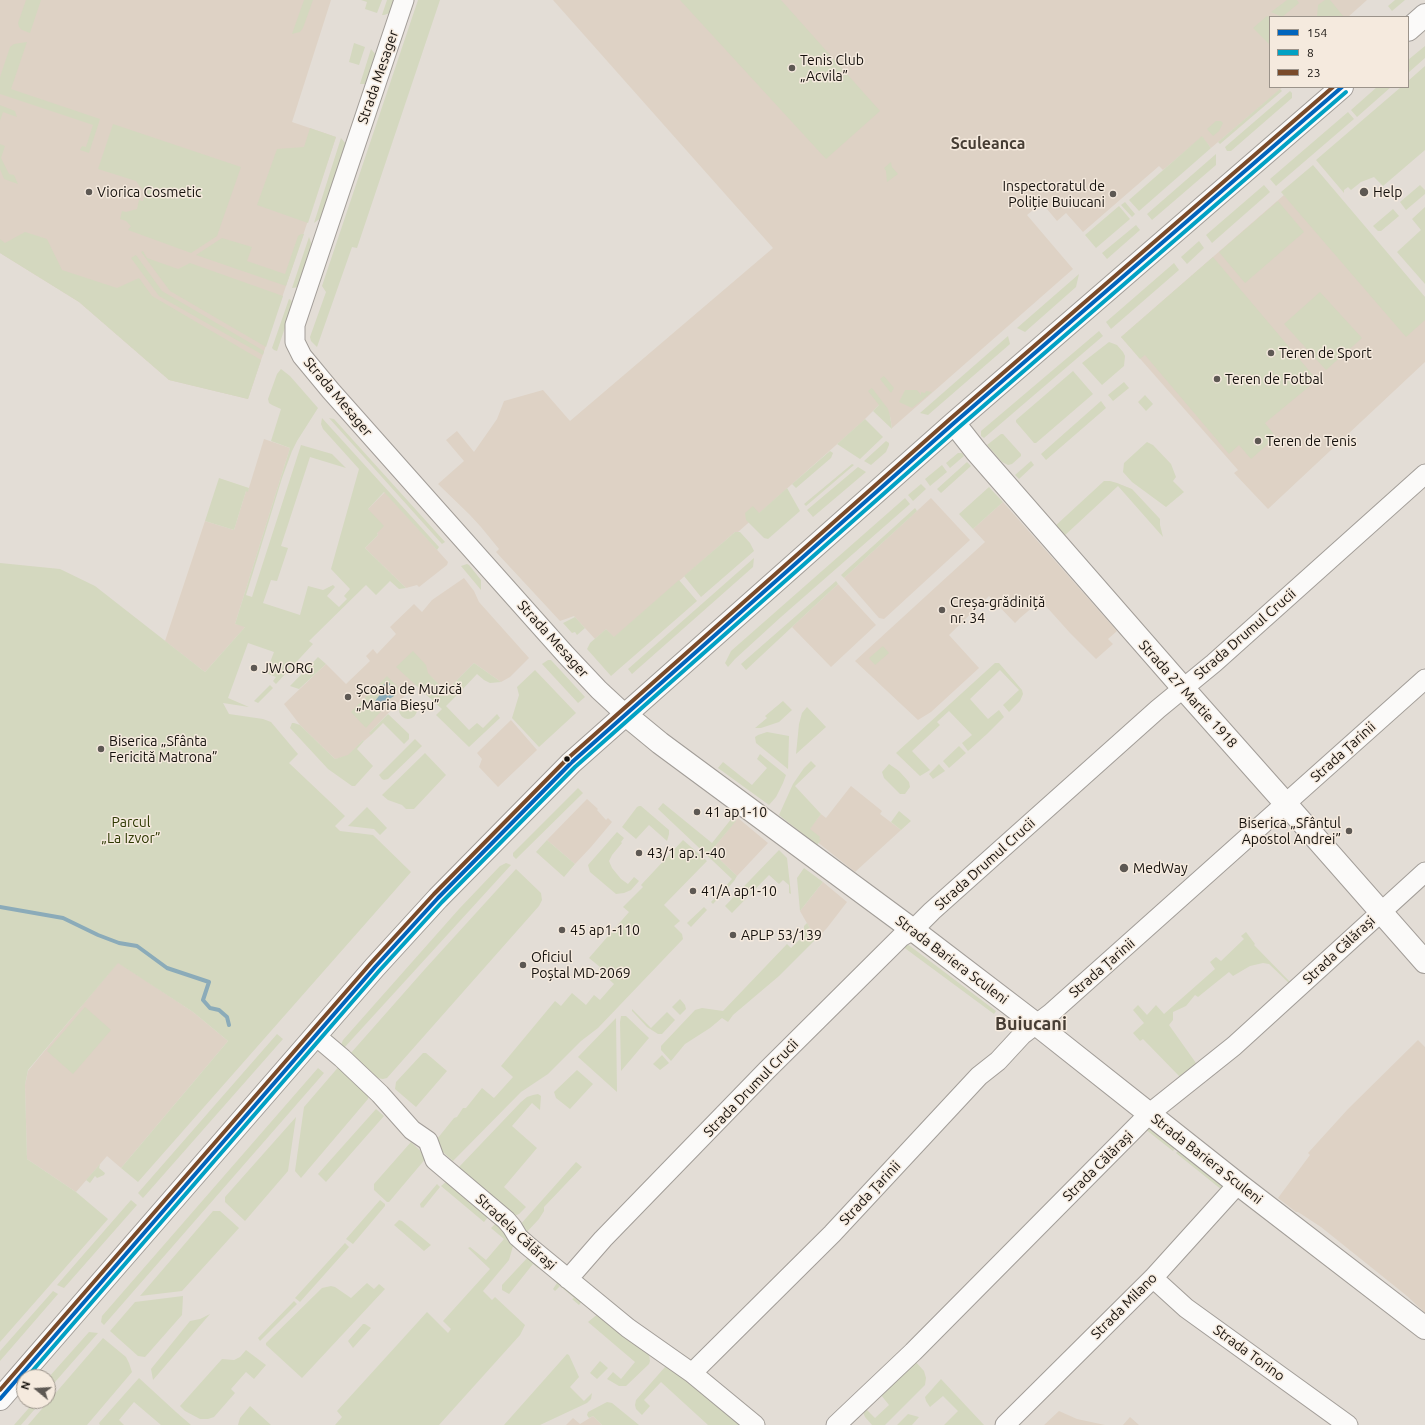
<!DOCTYPE html>
<html>
<head>
<meta charset="utf-8">
<style>
  body { margin:0 }
  #map { position:relative; width:1425px; height:1425px; overflow:hidden; background:#e3ddd6; font-family:Ubuntu,sans-serif }
  canvas { display:block }
  .legend { position:absolute; left:1269px; top:16px; width:140px; height:72px; box-sizing:border-box; background:#f5eade; border:1px solid #9b938a; margin:0; padding:5px 7px; list-style:none; font-size:12px; color:#15110d }
  .legend li { display:flex; align-items:center; gap:8px; height:20px }
  .legend b { width:20px; border:1px solid #9b938a }
  .north { position:absolute; left:16px; top:1369px; width:40px; height:40px; box-sizing:border-box; background:#f5eade; border:1px solid #9b938a; border-radius:50%; rotate:288deg; font-size:11px; font-weight:700; line-height:16px; text-align:center; color:#15110d }
  .north::after { content:''; display:block; margin:auto; width:14px; height:18px; background:#5d5853; clip-path:polygon(50% 0,100% 100%,50% 72%,0 100%) }
</style>
</head>
<body>
<div id="map">
<canvas width="1425" height="1425"></canvas>
<ul class="legend">
<li><b style="height:5px;background:#0065bd"></b>154</li>
<li><b style="height:5px;background:#01a1c4"></b>8</li>
<li><b style="height:5px;background:#7a4b2a"></b>23</li>
</ul>
<div class="north">N</div>
</div>
<script>
const c = document.querySelector('canvas').getContext('2d');
c.lineJoin = 'round';
function fillPath(path, color) {
  c.fillStyle = color;
  c.fill(path, 'evenodd');
}
function toPath(rows) {
  const path = new Path2D();
  for (const r of rows) {
    if (r.length === 3) {
      path.moveTo(r[0] + r[2], r[1]);
      path.arc(r[0], r[1], r[2], 0, 2 * Math.PI);
      continue;
    }
    path.moveTo(r[0], r[1]);
    for (let i = 2; i < r.length; i += 2) path.lineTo(r[i], r[i + 1]);
  }
  return path;
}
function strokePath(path, color, width, dash) {
  c.strokeStyle = color;
  c.lineWidth = width;
  c.lineCap = dash ? 'butt' : 'round';
  c.setLineDash(dash || []);
  c.stroke(path);
}
function drawText(font, color, halo, rows, align = 'center') {
  c.font = font + ' Ubuntu,sans-serif';
  c.lineWidth = 3;
  c.setLineDash([]);
  c.textBaseline = 'middle';
  c.strokeStyle = halo;
  c.fillStyle = color;
  for (const [text, x, y, turn = 0] of rows) {
    c.save();
    c.translate(x, y);
    c.rotate((+turn || 0) * Math.PI / 180);
    c.textAlign = isNaN(turn) ? turn : align;
    if (halo) c.strokeText(text, 0, 0);
    c.fillText(text, 0, 0);
    c.restore();
  }
}
fillPath(toPath([
  [0,0,331,0,292,122,336,137,248,399,169,380,79,302,0,253],
  [553,0,1367,0,1348,17,1270,17,1270,87,1283,87,1211,148,1202,137,1163,170,1159,166,1083,232,1066,213,1057,221,1042,203,1033,210,1027,215,1073,269,892,428,890,416,882,402,862,422,738,532,735,532,614,638,606,629,595,639,574,616,560,621,496,552,499,549,481,527,469,514,438,484,464,461,446,440,457,431,474,452,497,419,504,401,543,390,570,421,773,248],
  [1284,195,1425,297,1425,362,1268,509,1234,473,1238,470,1121,337],
  [264,439,290,448,235,624,246,626,205,672,165,641,205,521,234,530,246,491,248,491],
  [385,492,448,562,447,565,419,587,417,585,406,588,365,548,378,535,368,509],
  [931,498,970,540,884,619,879,618,844,578],
  [1003,502,1117,631,1108,639,1113,644,1096,659,1070,633,1044,604,1034,606,1020,618,1015,623,989,596,949,635,979,668,931,712,918,720,855,661,985,542,973,529],
  [464,578,474,591,479,602,529,658,510,677,501,682,474,663,452,685,459,693,457,695,453,691,450,695,427,673,370,732,371,735,364,741,363,740,348,756,335,759,300,725,284,704,326,664,346,684,370,661,366,656,373,649,377,654,396,634,390,627,414,604,422,612,432,600],
  [838,584,876,625,831,667,792,627],
  [511,720,537,750,498,787,479,767,482,759,477,753],
  [851,786,882,811,880,814,901,830,855,872,806,833,821,814,826,818],
  [587,799,598,809,597,810,606,820,608,818,612,822,591,847,575,864,547,840],
  [738,818,768,843,737,876,711,851],
  [823,882,847,902,827,928,816,939,800,911],
  [118,962,193,1012,228,1041,121,1168,107,1156,76,1192,27,1159,25,1085,28,1071],
  [1418,1040,1425,1047,1425,1313,1407,1296,1321,1227,1298,1212,1296,1212,1278,1198,1310,1155,1308,1153,1348,1109],
  [1059,1411,1077,1419,1105,1425,1044,1425],
  [593,1416,602,1425,566,1425,573,1418,580,1424],
  [1130,1417,1139,1425,1123,1425]
]), '#ded2c5');
fillPath(toPath([
  [26,0,41,0,30,33,22,30,19,27,18,23],
  [304,0,313,0,303,28,300,32,292,34],
  [361,0,382,0,377,13,365,9,367,2],
  [387,0,394,0,390,13,384,15,382,15],
  [418,0,440,0,357,248,352,247,317,347,311,341,310,337,326,292,322,286],
  [680,0,781,0,880,111,826,159],
  [1287,0,1297,0,1299,3,1282,17,1271,12],
  [1325,0,1330,0,1344,17,1317,17,1318,5],
  [1395,0,1405,0,1392,11,1388,6],
  [1267,16,1270,17,1270,45,1253,28],
  [27,42,11,89,100,119,89,153,80,150,82,146,86,147,93,125,0,94,0,77,10,47,14,44],
  [354,43,365,47,359,65,349,62],
  [1425,46,1425,58,1408,73,1408,60],
  [371,49,376,55,365,84,360,84],
  [1425,66,1425,150,1383,186,1374,177,1361,182,1351,190,1348,187,1344,190,1344,193,1316,160,1401,87,1408,87,1408,81],
  [1377,87,1391,87,1357,117,1351,110],
  [1280,89,1282,91,1220,144,1218,142],
  [1290,91,1292,93,1292,98,1231,151,1227,151,1225,147],
  [0,105,15,111,17,117,3,112,0,121],
  [1348,112,1354,119,1276,186,1270,179],
  [1216,121,1221,121,1223,123,1219,131,1213,136,1207,129],
  [113,124,241,167,217,236,191,253,128,230,131,226,126,221,120,219,122,211,126,212,137,209,139,200,143,201,145,193,136,181,98,169],
  [310,128,336,137,308,223,257,205,277,149,304,147],
  [1202,136,1211,148,1139,211,1129,200],
  [341,138,346,144,321,218,314,223],
  [0,144,5,146,1,158,9,174,14,175,18,184,4,179,0,169],
  [1216,154,1216,165,1152,220,1147,214],
  [891,162,892,167,898,174,887,182,886,171,884,168],
  [1313,165,1425,297,1425,320,1406,337,1281,192],
  [1264,185,1270,192,1212,243,1206,235],
  [1420,185,1425,190,1425,194,1406,210,1400,202],
  [1278,201,1304,232,1245,283,1219,252],
  [1125,202,1135,214,1132,217,1121,205],
  [1119,206,1130,219,1096,248,1085,235],
  [1425,207,1425,284,1397,252,1421,230,1412,219],
  [1393,209,1399,216,1381,231,1378,231,1373,226],
  [1136,225,1140,230,1107,259,1102,253],
  [25,232,47,239,62,270,117,288,139,278,152,296,261,360,248,399,169,380,79,302,0,253,0,239,5,243],
  [301,234,304,234,286,286,196,255,222,238,252,247,247,261,285,274,298,236],
  [309,237,312,245,299,287,292,288],
  [1199,241,1204,248,1187,264,1181,257],
  [143,251,147,258,178,269,190,263,283,296,266,347,170,291,141,252],
  [136,255,162,291,264,351,263,355,159,296,131,258],
  [1213,257,1317,380,1265,423,1276,437,1251,459,1239,445,1229,454,1145,355,1140,359,1121,337],
  [1174,263,1179,270,1111,329,1106,322],
  [1079,274,1076,287,1025,332,1017,328],
  [1320,292,1362,338,1326,370,1284,324],
  [289,299,291,300,293,304,277,351,274,350,272,348],
  [1099,331,1103,336,984,438,981,436,981,431],
  [1008,336,1010,344,928,415,920,413],
  [1109,342,1117,345,1123,352,1125,356,1124,366,1102,385,1082,363],
  [281,369,290,376,318,408,297,441,292,451,282,478,246,595,252,597,301,445,332,454,346,468,310,457,281,546,288,548,277,581,271,580,263,603,300,615,308,586,323,590,333,585,335,587,327,596,339,607,347,599,344,596,350,589,331,569,359,469,323,429,321,424,322,418,439,547,437,550,384,492,368,509,384,526,377,533,378,535,365,548,406,588,399,589,390,581,376,595,366,585,309,641,313,644,276,684,273,681,276,677,266,673,274,652,248,643,228,698,249,707,223,703,229,714,263,719,271,722,298,754,289,763,345,816,335,826,340,831,373,835,411,872,138,1182,121,1168,228,1041,193,1012,118,963,28,1070,25,1085,27,1159,76,1192,108,1219,0,1342,0,563,60,569,95,586,205,672,245,627,235,624,290,448,271,441,281,409,272,405,269,403,268,399,277,374],
  [1073,371,1093,394,1036,443,1034,443,1016,422,1016,420],
  [884,376,894,388,891,393,880,379],
  [1124,382,1129,388,1113,401,1108,395],
  [872,388,888,409,890,416,892,429,873,411,879,405,868,391],
  [905,390,917,390,921,395,921,392,925,393,926,391,932,392,912,408,899,402],
  [1145,395,1153,404,1146,411,1138,402],
  [1101,401,1106,408,1046,460,1041,454],
  [329,418,334,419,445,542,442,544],
  [865,419,883,437,860,459,837,444],
  [1001,434,1003,434,1021,454,1021,456,1012,464,1008,465,1002,462,987,445],
  [886,441,889,443,889,445,886,452,871,465,864,461],
  [1147,442,1153,445,1171,464,1176,477,1173,481,1184,492,1166,507,1132,482,1123,472,1124,463],
  [830,451,833,453,831,458,796,488,792,484],
  [958,453,962,453,964,456,950,468,946,463],
  [1031,461,1034,465,1019,479,1015,475],
  [967,462,971,466,941,493,937,489],
  [852,464,854,465,806,506,804,504],
  [942,465,947,472,930,486,925,479],
  [858,467,866,472,813,517,807,510],
  [219,478,249,488,248,492,246,491,234,530,205,521],
  [1104,481,1110,481,1117,483,1132,489,1160,519,1160,525,1163,537,1118,486,1063,537,1054,527],
  [921,484,926,489,913,501,908,495],
  [989,487,1003,502,973,529,959,514],
  [787,488,800,511,768,539,764,538,746,520,745,513,753,506,759,513],
  [905,498,910,504,781,617,735,659,728,667,725,663,731,651],
  [915,508,917,511,844,578,841,575],
  [735,532,740,532,750,543,754,551,701,597,684,576],
  [754,558,753,567,632,674,628,669],
  [467,564,469,565,481,580,481,590,461,566],
  [679,580,697,601,611,676,587,649,590,643,606,629,614,637],
  [836,581,838,584,746,670,741,664],
  [575,617,585,628,577,635,575,632,572,633,563,623],
  [883,646,889,653,875,665,869,658],
  [413,651,426,665,428,673,449,695,453,691,457,695,446,706,469,730,477,723,483,728,497,714,500,718,469,747,436,715,442,709,396,667],
  [318,657,326,664,299,689,290,686],
  [548,660,551,660,585,697,578,703,542,664],
  [474,663,501,682,490,683,484,680,477,674,459,693,452,685],
  [995,663,999,663,1022,690,1023,694,1020,701,1009,712,1003,705,1019,690,1000,670,970,699,988,719,999,710,1004,717,987,734,968,751,962,743,972,735,949,711,937,722,940,725,912,751,930,770,920,776,896,753],
  [535,670,576,713,539,747,512,718,519,695,517,687],
  [387,676,398,687,396,695,384,704,385,705,383,709,366,728,351,712],
  [270,685,273,688,258,703,254,701],
  [783,701,792,710,779,722,761,728,755,728,767,718,765,716],
  [408,710,9],
  [807,707,826,727,796,754,799,724,802,713],
  [388,714,409,734,409,739,404,744,383,723,371,735,369,733],
  [292,723,294,723,300,725,335,759,348,755,363,740,364,741,357,749,373,766,355,786,352,786,328,769,290,728],
  [767,732,789,736,788,769,756,743,755,737,758,735],
  [415,739,422,746,388,779,384,780,382,779,379,775],
  [959,746,966,753,949,768,943,761],
  [425,753,446,775,414,809,406,809,402,805,388,800,382,795],
  [760,754,786,775,783,783,776,797,769,805,718,768,723,762,752,785,767,768,757,759],
  [811,761,816,766,795,786,821,814,810,829,820,837,819,839,821,840,817,845,779,815,793,784,804,768],
  [889,764,899,771,909,782,910,787,905,794,900,794,884,778,882,772],
  [939,764,945,771,933,779,929,774],
  [578,788,583,793,516,859,513,856,513,853],
  [663,803,712,843,732,818,736,821,711,851,737,876,734,881,713,904,711,902,732,879,658,809],
  [639,806,641,806,669,830,669,834,667,841,649,825,636,839,622,827,637,807],
  [367,807,387,828,380,835,374,829,348,826],
  [899,811,911,821,901,830,891,822],
  [617,832,624,838,621,842,622,843,612,855,609,861,612,868,621,879,628,884,634,877,639,881,631,890,624,893,616,894,590,872,588,865],
  [547,840,575,864,564,877,536,852],
  [683,840,707,861,664,905,680,921,674,926,682,934,683,939,598,1028,581,1041,548,1074,521,1092,453,1161,437,1147,437,1139,454,1118,457,1117,463,1108,466,1108,482,1088,494,1098,513,1077,501,1066,555,1001,561,1006,572,993,586,1005,594,995,600,1000,614,984,598,969,600,967,589,958,629,912,623,907,643,887,641,885],
  [779,850,787,858,791,894,789,893,789,885,783,880,779,884,769,875,732,913,725,906],
  [506,863,511,865,344,1048,341,1045,343,1040,459,909,500,866],
  [804,868,823,882,800,911,797,878],
  [516,869,541,893,542,900,539,906,387,1078,383,1079,377,1078,350,1054,425,969],
  [704,907,707,910,691,927,687,923],
  [807,923,816,939,779,976,733,1015,728,1022,722,1018,710,1028,685,1044,671,1061,661,1050,661,1046,695,1010,702,1008,723,1011,787,944,791,948,804,935,804,926],
  [1246,932,1255,944,1254,945,1291,983,1290,984,1269,964,1263,963,1250,966,1233,976,1229,972,1198,997,1195,995,1186,1006,1173,1012,1173,1020,1169,1025,1196,1063,1196,1066,1158,1097,1180,1077,1143,1039,1140,1041,1133,1033,1144,1023,1133,1010,1138,1005,1147,1015,1156,1005,1164,1014,1215,969,1210,962,1216,957,1221,961,1244,939,1241,936],
  [906,943,996,1011,994,1014,902,946],
  [680,999,685,1005,686,1009,680,1015,672,1007],
  [85,1007,111,1030,73,1074,47,1051],
  [632,1009,651,1028,667,1012,675,1020,662,1034,658,1034,647,1027,634,1013,632,1011],
  [621,1016,626,1016,649,1038,621,1071,620,1022],
  [616,1018,617,1092,578,1057],
  [277,1034,283,1039,143,1198,138,1193],
  [423,1053,426,1053,447,1071,416,1107,395,1089,396,1082],
  [662,1055,669,1063,660,1070,653,1064],
  [341,1064,369,1093,368,1099,301,1178,295,1171,304,1107],
  [318,1068,324,1073,104,1325,101,1322,102,1316],
  [577,1070,593,1084,570,1109,556,1098,554,1092],
  [538,1094,541,1096,540,1110,532,1103,512,1126,537,1148,504,1187,526,1207,519,1214,514,1216,459,1167,521,1102,527,1097,533,1095],
  [376,1109,384,1116,326,1182,318,1174],
  [296,1117,288,1171,245,1221,225,1202,225,1197],
  [1148,1128,1175,1148,1173,1151,1145,1129],
  [411,1142,427,1157,389,1202,387,1202,374,1190,374,1184],
  [1178,1151,1223,1186,1222,1190,1176,1153],
  [576,1162,582,1167,544,1207,544,1211,539,1219,525,1234,519,1226],
  [100,1164,99,1168,105,1173,104,1175,97,1178,95,1176,90,1183,86,1180],
  [447,1181,489,1216,484,1222,441,1186],
  [437,1184,440,1187,423,1208,422,1207,421,1208,420,1204],
  [131,1200,137,1205,64,1288,57,1285],
  [380,1200,385,1204,385,1206,353,1244,346,1239],
  [213,1211,220,1211,239,1228,182,1291,140,1296],
  [399,1220,402,1221,431,1245,424,1251,394,1225],
  [498,1221,511,1238,513,1246,509,1260,483,1291,492,1300,495,1297,525,1325,520,1335,439,1425,335,1425,342,1417,337,1411,427,1312,448,1333,451,1329,443,1321,490,1269,468,1248,470,1247,486,1260,504,1239,491,1228],
  [345,1243,349,1247,300,1302,295,1298],
  [529,1256,584,1299,579,1305,572,1299,574,1298,560,1286,555,1291,553,1289,557,1283,539,1267,538,1268,533,1264,509,1294,502,1290,502,1285],
  [367,1283,374,1289,379,1284,385,1289,302,1378,266,1345,266,1343,322,1288,331,1286,335,1287,351,1298],
  [53,1291,58,1294,0,1361,0,1351],
  [183,1296,182,1315,145,1357,138,1356,110,1331,135,1302],
  [294,1301,297,1304,260,1341,258,1338],
  [599,1313,647,1350,649,1355,650,1361,649,1364,626,1386,619,1386,607,1379,613,1372,621,1379,635,1362,588,1322],
  [210,1314,153,1380,151,1369,190,1321,200,1319],
  [363,1324,365,1324,371,1328,353,1348,348,1341],
  [89,1332,98,1333,48,1390,48,1378],
  [103,1338,126,1357,129,1363,132,1372,87,1425,28,1425],
  [246,1350,266,1365,254,1379,246,1372,231,1389,235,1393,214,1417,208,1419,200,1419,185,1411,180,1406,222,1359,234,1360,240,1357],
  [567,1354,569,1355,579,1377,570,1387,584,1401,592,1393,591,1399,587,1403,540,1425,504,1425],
  [914,1360,924,1371,926,1378,925,1385,885,1425,872,1425,865,1417,863,1412,866,1409,875,1418,889,1405,881,1395],
  [600,1361,608,1368,597,1379,590,1373],
  [669,1365,743,1425,708,1425,661,1382,644,1400,650,1406,642,1415,636,1409,635,1405,636,1400,665,1367],
  [139,1378,176,1412,191,1425,161,1425,134,1402,119,1420,124,1425,100,1425,99,1423],
  [941,1379,984,1425,944,1425,958,1411,943,1396,930,1407,926,1401,925,1397],
  [35,1401,41,1402,21,1425,14,1425],
  [607,1402,612,1403,639,1425,602,1425,593,1416,589,1418,587,1415,588,1412],
  [250,1406,271,1425,238,1425,240,1418],
  [908,1414,919,1417,912,1425,897,1425]
]), '#d4d8bf');
fillPath(toPath([
  [389,682,394,696,381,704,375,701,382,692,383,685]
]), '#8babb9');
strokePath(toPath([
  [0,907,63,918,98,935,119,943,137,946,167,968,209,982,203,1000,210,1008,219,1010,227,1017,229,1025]
]), '#8babb9', 4);
const minor = toPath([
  [404,0,295,325,295,342,302,356,331,391,435,508,566,655,599,690,626,715],
  [316,1036,342,1058,380,1094,412,1130,428,1141,435,1160,506,1220,512,1227,518,1237,527,1245,628,1328,692,1373,755,1425],
  [1153,1278,1186,1308,1348,1425],
  [568,1279,603,1239,767,1070,901,937,913,930,932,911,1158,709,1214,663,1425,474],
  [692,1373,832,1234,979,1076,998,1061,1022,1035,1051,1013,1425,679],
  [836,1425,913,1352,1150,1113,1234,1046,1425,872],
  [1005,1425,1153,1278,1238,1184]
]);
const major = toPath([
  [1408,30,1425,15],
  [954,423,976,451,1183,688,1286,804,1425,962],
  [626,715,660,743,913,930,1036,1024,1238,1184,1425,1328],
  [0,1399,375,967,438,898,571,763,954,423,1342,87]
]);
strokePath(minor, '#a29d98', 21);
strokePath(major, '#a29d98', 24);
strokePath(minor, '#fbfaf9', 19);
strokePath(major, '#fbfaf9', 22);
strokePath(toPath([
  [0,1399,375,967,438,898,571,763,954,423,1342,87]
]), '#0065bd', 4);
strokePath(toPath([
  [27,1377,379,971,442,902,575,767,958,428,1346,92]
]), '#01a1c4', 4);
strokePath(toPath([
  [0,1390,371,963,434,894,567,759,950,419,1333,87]
]), '#7a4b2a', 4);
for (const [x, y, r, color] of [
  [792,68,4,"#5d5853"],
  [89,192,4,"#5d5853"],
  [1364,192,5,"#5d5853"],
  [1113,194,4,"#5d5853"],
  [1271,353,4,"#5d5853"],
  [1217,379,4,"#5d5853"],
  [1258,441,4,"#5d5853"],
  [942,610,4,"#5d5853"],
  [254,668,4,"#5d5853"],
  [348,697,4,"#5d5853"],
  [101,749,4,"#5d5853"],
  [567,759,3.5,"#15110d"],
  [697,812,4,"#5d5853"],
  [1349,831,4,"#5d5853"],
  [639,853,4,"#5d5853"],
  [1124,868,5,"#5d5853"],
  [693,891,4,"#5d5853"],
  [562,930,4,"#5d5853"],
  [733,935,4,"#5d5853"],
  [523,965,4,"#5d5853"]
]) {
  const dot = new Path2D();
  dot.arc(x, y, r, 0, 2 * Math.PI);
  c.fillStyle = color;
  c.fill(dot);
  strokePath(dot, '#f5eade', 1.5);
}
drawText('14px', '#15110d', '#f5eade', [
  ["Tenis Club",800,60],
  ["„Acvila”",800,76],
  ["Inspectoratul de",1105,186,"right"],
  ["Poliție Buiucani",1105,202,"right"],
  ["Viorica Cosmetic",97,192],
  ["Help",1373,192],
  ["Teren de Sport",1279,353],
  ["Teren de Fotbal",1225,379],
  ["Teren de Tenis",1266,441],
  ["Creșa-grădiniță",950,602],
  ["nr. 34",950,618],
  ["JW.ORG",262,668],
  ["Școala de Muzică",356,689],
  ["„Maria Bieșu”",356,705],
  ["Biserica „Sfânta",109,741],
  ["Fericită Matrona”",109,757],
  ["41 ap1-10",705,812],
  ["Biserica „Sfântul",1341,823,"right"],
  ["Apostol Andrei”",1341,839,"right"],
  ["43/1 ap.1-40",647,853],
  ["MedWay",1133,868],
  ["41/A ap1-10",701,891],
  ["45 ap1-110",570,930],
  ["APLP 53/139",741,935],
  ["Oficiul",531,957],
  ["Poștal MD-2069",531,973]
], 'left');
drawText('14px', '#15110d', '#f5eade', [
  ["Strada Mesager",378,77,-71],
  ["Strada Mesager",338,397,50],
  ["Strada Drumul Crucii",1245,634,-41],
  ["Strada Mesager",553,639,48],
  ["Strada 27 Martie 1918",1188,694,48],
  ["Strada Țarinii",1343,752,-42],
  ["Strada Drumul Crucii",985,864,-42],
  ["Strada Călărași",1339,950,-43],
  ["Strada Bariera Sculeni",952,960,37],
  ["Strada Țarinii",1102,968,-41],
  ["Strada Drumul Crucii",751,1088,-46],
  ["Strada Bariera Sculeni",1207,1159,38],
  ["Strada Călărași",1098,1166,-45],
  ["Strada Țarinii",870,1193,-47],
  ["Stradela Călărași",516,1232,43],
  ["Strada Milano",1124,1306,-45],
  ["Strada Torino",1249,1353,36]
]);
drawText('14px', '#2c3701', '#f5eade', [
  ["Parcul",131,822],
  ["„La Izvor”",131,838]
]);
drawText('bold 16px', '#473e35', '#f5eade', [
  ["Sculeanca",988,144]
]);
drawText('bold 18px', '#473e35', '#f5eade', [
  ["Buiucani",1031,1024]
]);
</script>
</body>
</html>
